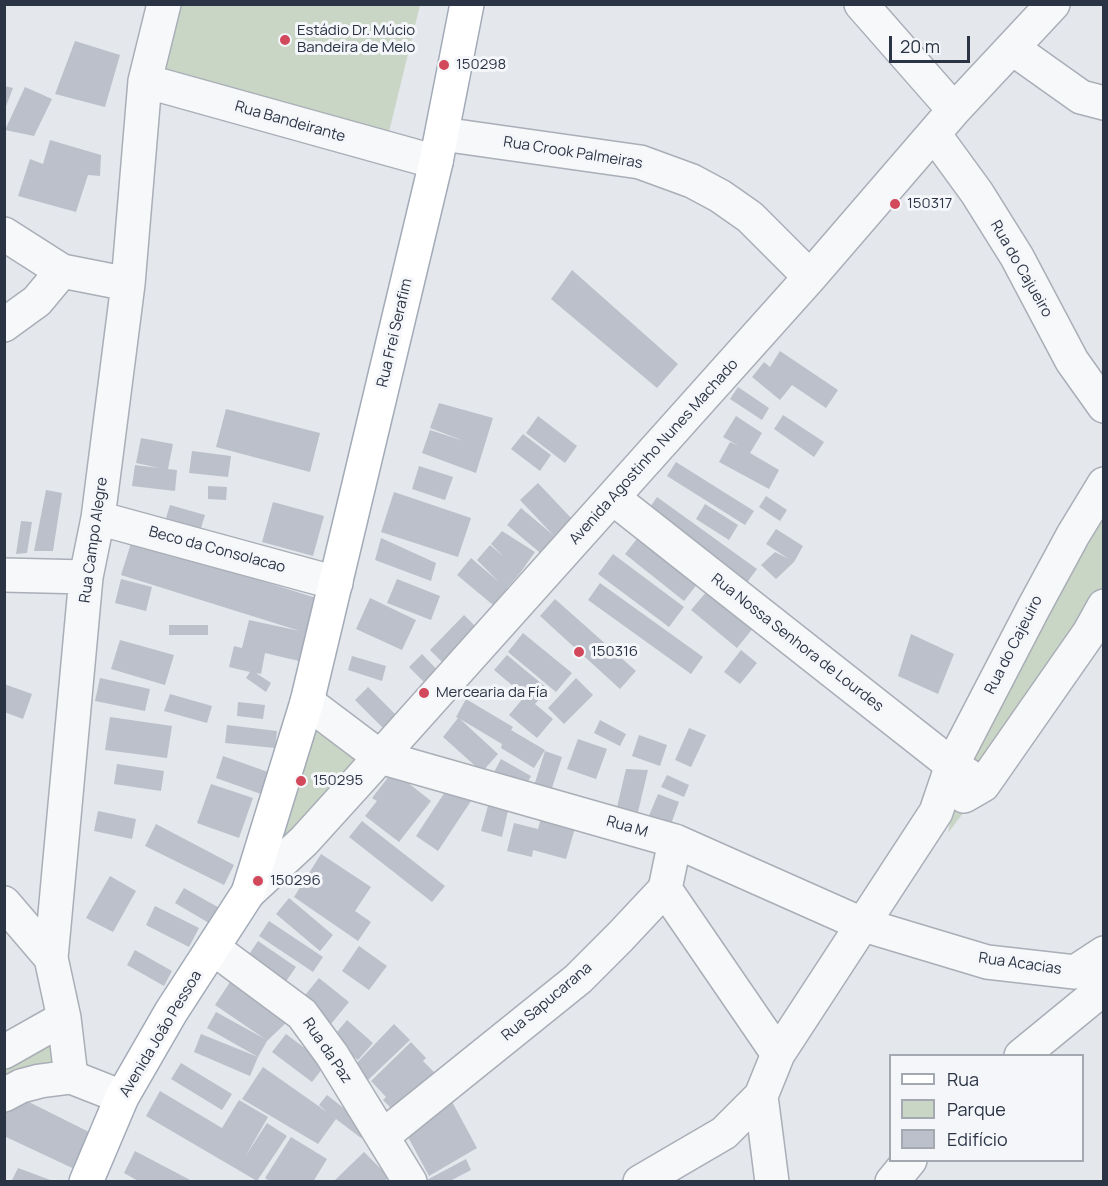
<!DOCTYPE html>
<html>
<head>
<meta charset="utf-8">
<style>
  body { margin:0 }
  #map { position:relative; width:1108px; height:1186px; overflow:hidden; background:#e4e7ec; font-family:Manrope,sans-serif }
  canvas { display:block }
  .frame { position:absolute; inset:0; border:6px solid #2b3445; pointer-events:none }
  .legend { position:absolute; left:889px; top:1054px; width:195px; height:108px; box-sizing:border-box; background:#f4f6f9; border:2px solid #a4a8b1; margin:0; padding:8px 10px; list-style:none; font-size:18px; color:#2b3445 }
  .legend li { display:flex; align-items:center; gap:12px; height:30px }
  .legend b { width:30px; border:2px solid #a4a8b1 }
  .scale { position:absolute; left:889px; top:36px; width:81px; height:27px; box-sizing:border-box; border:3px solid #2b3445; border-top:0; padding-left:8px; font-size:18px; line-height:21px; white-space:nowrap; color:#2b3445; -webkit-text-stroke:4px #f4f6f9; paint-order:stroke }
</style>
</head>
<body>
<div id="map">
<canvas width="1108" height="1186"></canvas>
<div class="frame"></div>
<ul class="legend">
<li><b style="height:8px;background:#fff"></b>Rua</li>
<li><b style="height:16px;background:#c9d6c5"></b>Parque</li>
<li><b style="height:16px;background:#bbc0ca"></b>Edifício</li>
</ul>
<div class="scale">20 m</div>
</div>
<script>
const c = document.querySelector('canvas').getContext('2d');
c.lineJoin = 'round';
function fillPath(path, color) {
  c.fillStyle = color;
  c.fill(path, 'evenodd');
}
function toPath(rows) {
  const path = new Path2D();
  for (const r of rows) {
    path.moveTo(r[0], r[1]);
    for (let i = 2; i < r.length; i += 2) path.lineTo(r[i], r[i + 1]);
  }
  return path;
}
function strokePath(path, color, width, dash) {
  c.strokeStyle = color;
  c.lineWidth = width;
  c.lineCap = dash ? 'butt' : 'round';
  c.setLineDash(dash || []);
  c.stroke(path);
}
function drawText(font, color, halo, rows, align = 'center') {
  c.font = font + ' Manrope,sans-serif';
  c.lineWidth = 6;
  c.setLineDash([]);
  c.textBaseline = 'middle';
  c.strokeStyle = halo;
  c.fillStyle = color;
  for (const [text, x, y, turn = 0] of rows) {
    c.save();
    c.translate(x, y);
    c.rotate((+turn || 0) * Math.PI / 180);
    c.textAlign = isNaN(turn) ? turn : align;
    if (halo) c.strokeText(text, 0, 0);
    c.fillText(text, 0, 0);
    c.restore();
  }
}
fillPath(toPath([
  [168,5,420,5,387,140,150,86],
  [1103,490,1103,630,948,833,961,764],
  [310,709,362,765,264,874],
  [64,1026,65,1078,5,1101,5,1059]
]), '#c9d6c5');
fillPath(toPath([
  [75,41,120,55,105,107,55,94],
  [4,86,13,88,5,109,4,109],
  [25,87,52,99,34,136,5,130],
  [50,140,101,155,100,176,88,175,76,212,18,196,30,159,43,164],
  [572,270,678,364,657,388,551,299],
  [780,351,838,390,826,408,792,385,780,400,752,377,764,362,770,367],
  [738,387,769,408,762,420,730,399],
  [439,403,493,418,476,473,422,453,430,430,464,441,430,428],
  [226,409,320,433,310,472,216,447],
  [783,415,824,442,814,457,774,429],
  [538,416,577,446,565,463,526,433],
  [736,416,762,433,750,453,779,470,769,489,719,462,730,442,739,446,723,437],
  [523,434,551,455,540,471,511,449],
  [141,438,173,444,168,469,177,470,175,491,132,486,135,465,159,468,136,463],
  [192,451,231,456,228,477,189,473],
  [676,462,754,511,745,525,667,476],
  [419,466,453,477,445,500,412,489],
  [538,483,572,519,554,536,520,500],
  [208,486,227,487,226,500,208,499],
  [46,490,62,493,53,551,34,551],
  [394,492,471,518,458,557,381,532],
  [766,496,787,510,780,521,759,507],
  [657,497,757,569,743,588,644,516],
  [273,502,324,516,313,556,262,542],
  [705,504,738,525,729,540,696,519],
  [170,505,205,515,197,541,162,531],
  [521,508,565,545,551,562,507,525],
  [21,521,32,522,27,553,16,554],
  [776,529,803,546,794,562,776,579,761,565,775,552,789,559,766,544],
  [502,531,535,552,520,573,507,588,513,593,499,610,457,575,471,558,499,582,477,560,490,545,504,557,491,544],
  [643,531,702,578,684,601,625,554],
  [381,538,436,563,431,581,375,560],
  [132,540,316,598,299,661,265,653,261,674,256,673,271,683,266,692,246,678,250,672,229,667,234,646,242,648,249,620,300,631,121,575],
  [613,554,684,607,669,627,598,574],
  [121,579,152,587,146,611,115,603],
  [397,579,440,596,431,620,387,603],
  [600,583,703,657,691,674,588,600],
  [713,584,758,622,737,648,691,610],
  [370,598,416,620,402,650,356,629],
  [555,599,636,671,620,689,540,616],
  [464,615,482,633,447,667,430,650],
  [169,625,208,625,208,635,169,635],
  [523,633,572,673,556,692,508,652],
  [911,634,954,654,938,694,898,676],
  [120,640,174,655,165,685,111,669],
  [741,650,757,663,740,684,724,672],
  [422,654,442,675,429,687,409,667],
  [507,655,548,689,535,704,553,719,537,738,509,715,525,696,494,670],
  [352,656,386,666,382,681,348,670],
  [100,678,150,689,145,711,95,701],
  [576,678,593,695,564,724,548,708],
  [4,684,32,694,23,719,4,712],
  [368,687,396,715,383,728,355,700],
  [170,694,212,706,207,723,164,711],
  [466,699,513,727,511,730,545,750,534,768,501,748,502,744,460,719,498,754,482,772,443,737,458,718,456,717],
  [238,702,265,705,263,719,237,716],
  [110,717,172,726,167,758,105,750],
  [600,720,626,734,620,746,594,733],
  [227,725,277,731,275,748,225,743],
  [689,728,706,735,691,767,675,760],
  [639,735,667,745,660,766,632,756],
  [578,739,607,749,596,779,567,769],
  [545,751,562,757,550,794,533,789],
  [223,756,268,772,261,794,216,778],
  [501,759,531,776,524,789,494,772],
  [117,764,164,771,161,791,114,784],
  [626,769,648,770,638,812,617,807],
  [393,771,431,801,399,842,365,816,377,801,372,798],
  [667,775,689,785,684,797,661,787],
  [211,784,253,798,239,838,197,823],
  [449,786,471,801,438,851,416,836],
  [658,794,679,802,670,827,648,818],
  [488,806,508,811,502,837,481,831],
  [98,811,136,819,132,839,94,831],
  [541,818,575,828,566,859,533,850,532,857,507,851,514,823,538,829],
  [362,821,445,886,432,902,349,837],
  [156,824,234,865,224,885,145,846],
  [321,854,371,887,355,911,371,922,358,941,294,897],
  [110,876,136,891,113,932,86,918],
  [184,888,223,910,214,926,175,903],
  [289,898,333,935,320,951,276,914],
  [155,906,199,928,189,947,146,925],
  [269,921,323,957,313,972,259,936],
  [258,941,296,967,282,987,244,962],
  [359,946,387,966,369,990,342,971],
  [135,950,172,971,164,986,127,965],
  [236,973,291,1018,267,1041,258,1057,207,1028,216,1012,265,1039,215,1005],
  [319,978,349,1002,331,1024,301,1000],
  [347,1020,373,1043,358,1060,332,1038],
  [394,1024,410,1040,367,1081,353,1067],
  [201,1034,258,1057,250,1076,194,1052],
  [286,1034,326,1064,312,1082,272,1052],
  [411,1042,426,1058,423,1061,434,1072,394,1111,383,1100,386,1097,371,1081],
  [181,1063,232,1094,222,1110,171,1079],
  [263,1067,327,1112,319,1105,327,1095,369,1128,361,1138,336,1119,318,1144,242,1099],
  [160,1091,222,1128,239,1100,268,1117,245,1157,267,1123,287,1136,257,1181,146,1116],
  [21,1098,103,1139,85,1174,4,1136,4,1108],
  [450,1098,477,1148,429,1176,401,1124],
  [291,1137,327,1159,313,1182,271,1182,265,1178],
  [135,1151,194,1182,140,1182,124,1173],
  [364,1152,389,1177,384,1182,333,1182],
  [466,1159,471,1170,448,1182,423,1182],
  [18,1168,53,1181,53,1182,11,1182]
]), '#bbc0ca');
const minor = toPath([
  [861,4,954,110],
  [1012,48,1081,97,1104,103],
  [145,81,436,162],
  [442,134,640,162,692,181,720,196,750,217,810,277],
  [934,134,977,193,1017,257,1072,361,1104,406],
  [4,234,62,271,128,284],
  [4,325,37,301,62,271],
  [613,498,952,765,983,785],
  [98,518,336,583],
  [4,575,86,577],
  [307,702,380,757,675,841,864,925,987,962,1075,972,1104,953],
  [964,796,983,785,1089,633,1104,606],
  [665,889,778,1054],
  [248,893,304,841,363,776,810,277,954,110,1053,4],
  [4,903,51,958],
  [213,948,302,1014,332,1055,410,1182],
  [4,1052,64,1018],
  [1021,1056,1104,988],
  [71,1077,64,1018,51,958,86,577,98,518,128,284,145,81,164,4],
  [4,1095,21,1086,40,1081,71,1077,122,1097],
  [383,1136,578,979,620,937,665,889,675,841],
  [640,1182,724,1133,761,1096],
  [772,1182,761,1096,778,1054,936,812,952,765,1033,609,1073,535,1104,484],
  [892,1182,910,1160]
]);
const major = toPath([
  [86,1182,122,1097,171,1012,248,893,307,702,436,162,467,4]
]);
strokePath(minor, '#a9aeb7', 36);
strokePath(major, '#a3abb8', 36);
strokePath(minor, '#f7f8fa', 33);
strokePath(major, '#fff', 33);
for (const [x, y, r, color] of [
  [285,40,6,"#d1495b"],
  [444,65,6,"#d1495b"],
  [895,204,6,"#d1495b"],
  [579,652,6,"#d1495b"],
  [424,693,6,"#d1495b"],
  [301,781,6,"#d1495b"],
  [258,881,6,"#d1495b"]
]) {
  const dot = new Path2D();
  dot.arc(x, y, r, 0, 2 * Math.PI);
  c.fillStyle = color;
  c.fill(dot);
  strokePath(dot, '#f4f6f9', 2);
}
drawText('15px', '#2b3445', '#f4f6f9', [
  ["Estádio Dr. Múcio",297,31],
  ["Bandeira de Melo",297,48],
  ["150298",456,65],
  ["150317",907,204],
  ["150316",591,652],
  ["Mercearia da Fía",436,693],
  ["150295",313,781],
  ["150296",270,881]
], 'left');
drawText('15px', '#2b3445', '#f4f6f9', [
  ["Rua Bandeirante",290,122,16],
  ["Rua Crook Palmeiras",573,153,9],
  ["Rua do Cajueiro",1021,269,60],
  ["Rua Frei Serafim",395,333,-77],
  ["Avenida Agostinho Nunes Machado",654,452,-48],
  ["Rua Campo Alegre",94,540,-82],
  ["Beco da Consolacao",217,550,15],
  ["Rua Nossa Senhora de Lourdes",797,643,38],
  ["Rua do Cajeuiro",1014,645,-63],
  ["Rua M",627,827,16],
  ["Rua Acacias",1020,964,8],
  ["Rua Sapucarana",547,1002,-40],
  ["Avenida João Pessoa",161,1034,-59],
  ["Rua da Paz",327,1051,56]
]);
</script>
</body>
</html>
